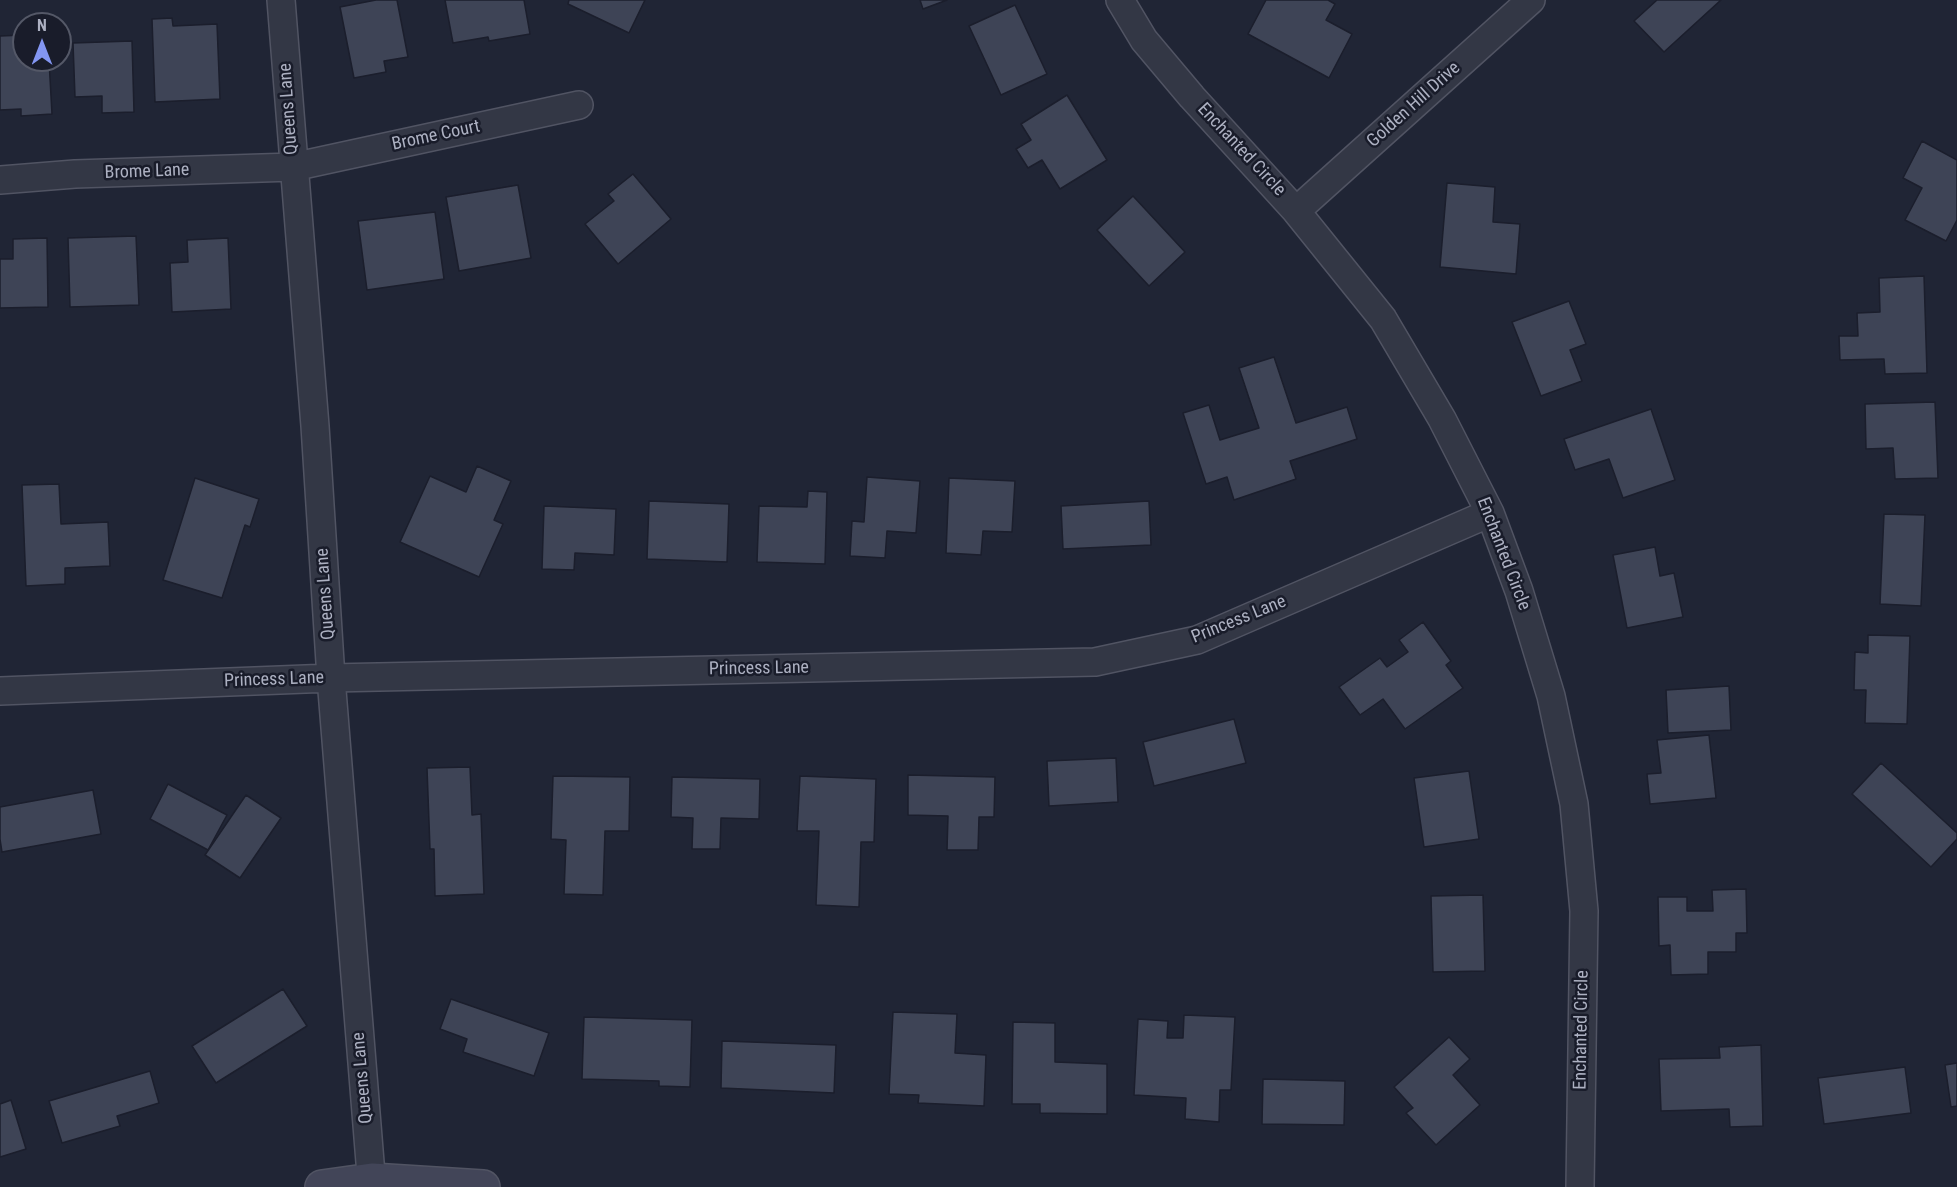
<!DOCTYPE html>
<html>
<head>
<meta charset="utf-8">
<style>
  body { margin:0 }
  #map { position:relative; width:1957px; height:1187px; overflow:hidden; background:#202535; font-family:"Roboto Condensed",sans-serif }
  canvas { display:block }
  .north { position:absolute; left:12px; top:12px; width:60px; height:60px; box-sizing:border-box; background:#191c2a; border:2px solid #545867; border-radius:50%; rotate:0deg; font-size:16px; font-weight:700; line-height:24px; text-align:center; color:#adb1c2 }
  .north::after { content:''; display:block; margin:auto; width:21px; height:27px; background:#8396f2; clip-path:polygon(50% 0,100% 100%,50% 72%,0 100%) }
</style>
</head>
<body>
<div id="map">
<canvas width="1957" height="1187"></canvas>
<div class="north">N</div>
</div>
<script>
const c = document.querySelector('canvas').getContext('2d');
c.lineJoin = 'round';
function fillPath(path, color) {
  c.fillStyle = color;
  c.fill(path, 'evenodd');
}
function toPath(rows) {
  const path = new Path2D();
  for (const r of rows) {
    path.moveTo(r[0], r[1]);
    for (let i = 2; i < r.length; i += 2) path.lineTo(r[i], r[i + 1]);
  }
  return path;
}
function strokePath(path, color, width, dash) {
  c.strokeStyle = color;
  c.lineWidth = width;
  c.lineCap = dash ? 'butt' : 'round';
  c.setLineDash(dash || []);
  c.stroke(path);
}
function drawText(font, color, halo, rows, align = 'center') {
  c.font = font + ' "Roboto Condensed",sans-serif';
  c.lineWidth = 5;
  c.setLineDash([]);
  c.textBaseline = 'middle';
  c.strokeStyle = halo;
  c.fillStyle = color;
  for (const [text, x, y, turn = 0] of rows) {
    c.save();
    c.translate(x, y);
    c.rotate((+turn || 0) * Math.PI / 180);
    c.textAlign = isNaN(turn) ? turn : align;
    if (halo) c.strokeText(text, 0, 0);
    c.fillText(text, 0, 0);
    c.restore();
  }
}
const building = toPath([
  [376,0,397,0,408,57,384,61,386,72,354,78,340,7,376,0],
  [445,0,524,0,530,34,489,41,488,37,453,43,445,0],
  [569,0,645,0,629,33,568,4,569,0],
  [920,0,947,0,923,9,920,0],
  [1266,0,1328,0,1335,4,1326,20,1352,34,1329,78,1248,34,1266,0],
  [1657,0,1721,0,1664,52,1634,21,1657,0],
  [1015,5,1047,74,1001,95,969,26,1015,5],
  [172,18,173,26,217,24,220,99,155,102,152,19,172,18],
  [24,35,24,60,49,60,52,114,21,116,21,109,0,110,0,36,24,35],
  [132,41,134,112,102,113,102,96,75,97,73,43,132,41],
  [1067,95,1107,160,1060,189,1042,160,1028,168,1016,149,1031,140,1021,124,1067,95],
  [1922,141,1957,160,1957,220,1946,241,1905,220,1922,188,1903,178,1922,141],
  [633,174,671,219,618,264,585,224,614,201,608,194,633,174],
  [1447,183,1495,187,1493,222,1520,224,1516,274,1440,267,1447,183],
  [518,185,531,258,459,271,446,197,518,185],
  [1133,196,1185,252,1149,286,1097,230,1133,196],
  [435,212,444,279,367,290,358,221,435,212],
  [136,236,139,305,70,307,68,238,136,236],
  [47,238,48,307,0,308,0,259,13,259,13,239,47,238],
  [228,238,231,309,172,312,170,263,188,262,187,240,228,238],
  [1924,276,1927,373,1885,374,1884,359,1840,360,1839,336,1858,336,1857,313,1880,312,1879,278,1924,276],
  [1569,301,1586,344,1570,350,1582,381,1541,396,1512,322,1569,301],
  [1274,357,1296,423,1347,407,1357,439,1290,461,1296,479,1234,500,1227,477,1206,484,1183,413,1209,405,1220,440,1259,428,1239,368,1274,357],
  [1935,402,1938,478,1895,479,1893,448,1866,449,1865,404,1935,402],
  [1651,409,1675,480,1623,498,1609,459,1575,470,1564,439,1651,409],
  [477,466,511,481,494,520,503,524,479,577,400,542,430,476,466,492,477,466],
  [867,477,920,481,916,533,887,531,885,558,850,556,852,521,864,522,867,477],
  [195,478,259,499,250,527,245,525,222,598,163,580,195,478],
  [949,478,1015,481,1012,532,983,531,981,555,946,553,949,478],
  [59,484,61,524,108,522,110,566,65,568,65,584,26,586,22,485,59,484],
  [808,491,827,492,825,564,757,562,759,506,807,507,808,491],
  [649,501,729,504,727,562,647,559,649,501],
  [1149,501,1151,545,1063,549,1061,506,1149,501],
  [544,506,616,509,614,555,575,553,574,570,542,569,544,506],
  [1884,514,1925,515,1921,606,1880,604,1884,514],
  [1655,547,1660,576,1674,573,1683,617,1627,628,1613,555,1655,547],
  [1423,622,1451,661,1446,665,1463,688,1405,729,1383,699,1360,715,1339,687,1380,658,1387,667,1408,652,1399,640,1423,622],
  [1868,635,1910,636,1907,724,1865,723,1866,690,1854,690,1855,652,1868,653,1868,635],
  [1729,686,1731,730,1668,733,1666,690,1729,686],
  [1234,719,1246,763,1154,786,1143,742,1234,719],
  [1709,735,1716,798,1650,804,1647,774,1661,773,1657,740,1709,735],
  [1116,758,1118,802,1049,806,1047,761,1116,758],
  [1881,763,1957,833,1957,839,1931,867,1852,794,1881,763],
  [470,767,472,815,481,814,484,894,435,896,434,849,430,849,427,768,470,767],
  [1469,771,1479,839,1424,847,1414,778,1469,771],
  [908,775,995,777,994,817,979,817,978,850,947,850,948,816,908,815,908,775],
  [553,776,630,777,629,831,605,831,603,895,564,894,566,840,551,839,553,776],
  [800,776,876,779,874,842,861,842,859,907,816,905,819,831,797,831,800,776],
  [672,777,760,779,759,819,721,818,720,849,692,849,693,818,671,817,672,777],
  [168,784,227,815,208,850,150,819,168,784],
  [93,790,101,834,2,852,0,839,0,807,93,790],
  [246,795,281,818,240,878,205,855,246,795],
  [1746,889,1747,933,1736,933,1736,952,1708,952,1708,974,1671,975,1670,945,1659,946,1658,897,1687,897,1687,911,1713,911,1712,890,1746,889],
  [1483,895,1485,971,1433,972,1431,896,1483,895],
  [283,989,307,1026,216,1083,192,1046,283,989],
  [451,999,549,1033,534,1076,463,1052,467,1039,440,1029,451,999],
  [893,1012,957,1014,955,1053,986,1055,984,1106,918,1103,919,1095,889,1094,893,1012],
  [1184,1015,1235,1017,1231,1090,1220,1090,1219,1122,1185,1119,1186,1098,1134,1095,1138,1019,1168,1021,1167,1038,1183,1038,1184,1015],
  [584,1017,692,1020,690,1087,659,1086,659,1081,582,1079,584,1017],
  [1013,1022,1055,1023,1055,1062,1107,1064,1107,1114,1040,1113,1040,1104,1012,1104,1013,1022],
  [1449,1037,1470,1059,1453,1075,1480,1105,1436,1145,1406,1113,1413,1108,1394,1087,1449,1037],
  [722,1041,836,1045,834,1093,721,1088,722,1041],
  [1761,1045,1763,1126,1730,1127,1729,1109,1661,1111,1659,1059,1720,1058,1719,1047,1761,1045],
  [1957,1063,1957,1106,1951,1107,1945,1065,1957,1063],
  [1905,1067,1911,1113,1824,1124,1818,1078,1905,1067],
  [150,1071,159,1103,117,1116,120,1126,62,1143,49,1101,150,1071],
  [1263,1079,1345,1081,1344,1125,1262,1124,1263,1079],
  [11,1100,26,1149,0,1157,0,1104,11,1100]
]);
fillPath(building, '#3e4456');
strokePath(building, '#1b1e2c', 1.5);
const street = toPath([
  [281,0,315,426,331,678,372,1187],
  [1120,0,1144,40,1192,97,1296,211,1383,319,1442,419,1490,513,1519,591,1551,696,1574,804,1584,911,1580,1187],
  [0,180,75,174,293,167,579,105],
  [1296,211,1531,0],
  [0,691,331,678,1095,662,1197,640,1490,513]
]);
const secondary = toPath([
  [322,1187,372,1180,483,1187]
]);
strokePath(street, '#515463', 30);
strokePath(secondary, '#515463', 36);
strokePath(street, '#333745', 27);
strokePath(secondary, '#424558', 33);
drawText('18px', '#adb1c2', '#191c2a', [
  ["Golden Hill Drive",1414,105,-42],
  ["Queens Lane",289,109,-94],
  ["Brome Court",436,136,-12],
  ["Enchanted Circle",1241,150,47],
  ["Brome Lane",147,172,-2],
  ["Enchanted Circle",1503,554,69],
  ["Queens Lane",326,594,-94],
  ["Princess Lane",1239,620,-22],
  ["Princess Lane",759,669,-1],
  ["Princess Lane",274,680,-2],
  ["Enchanted Circle",1582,1030,-89],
  ["Queens Lane",363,1078,-95]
]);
</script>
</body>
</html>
